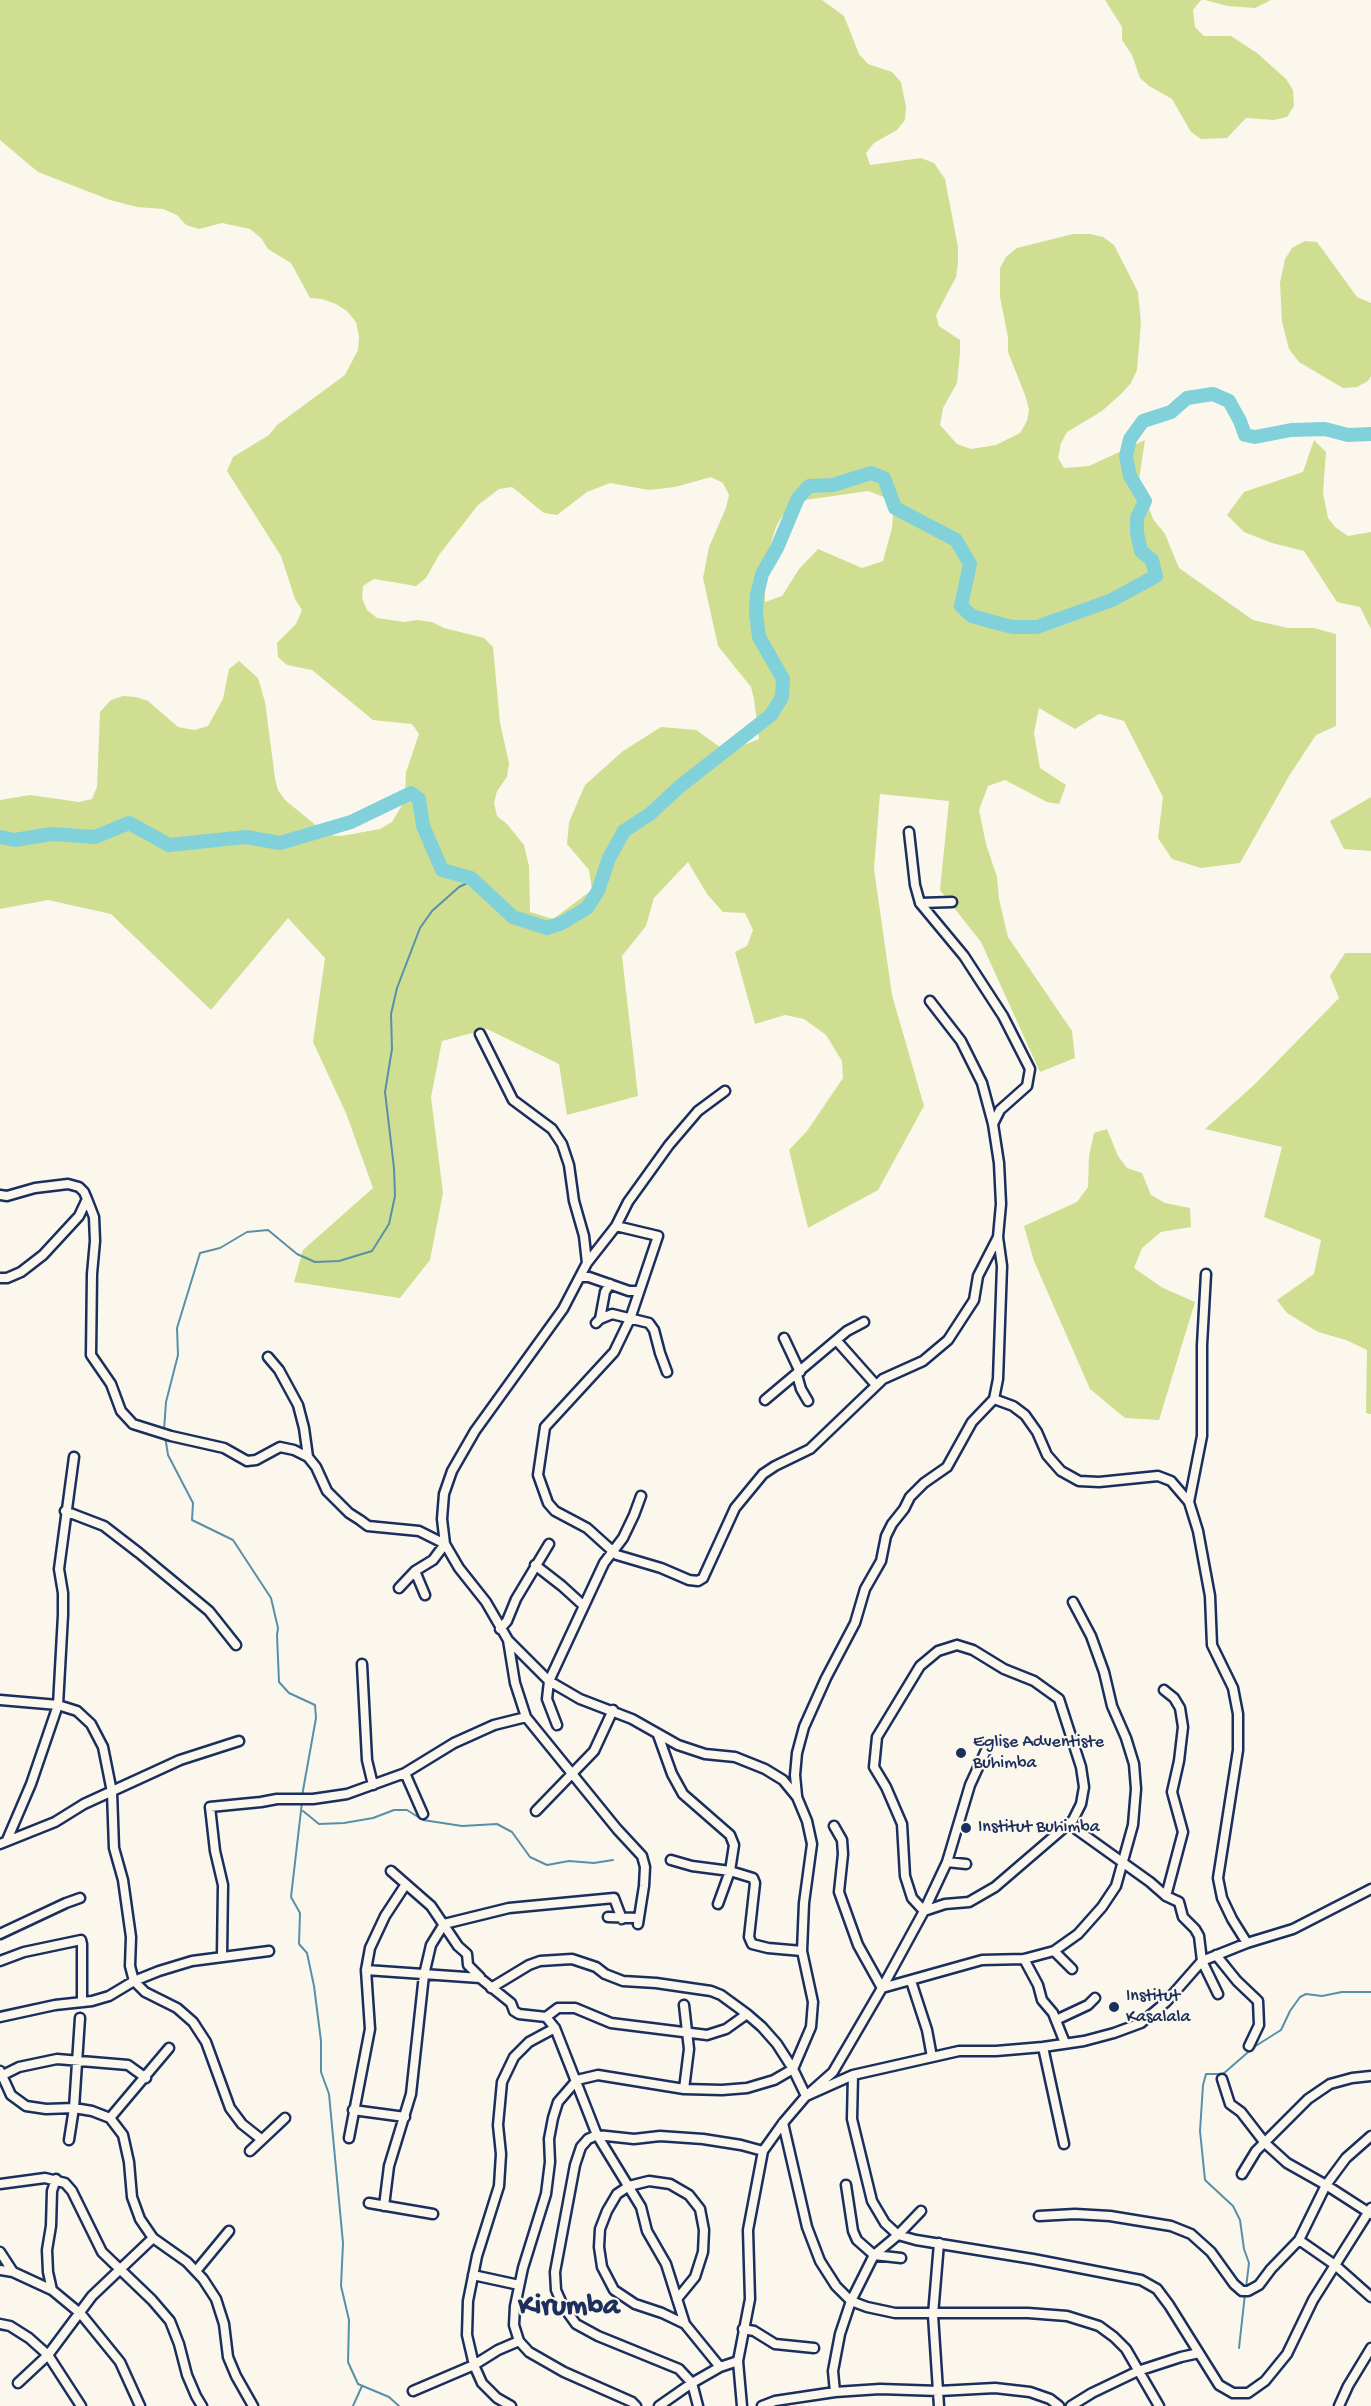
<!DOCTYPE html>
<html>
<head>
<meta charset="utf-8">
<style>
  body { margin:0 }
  canvas { display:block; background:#fbf7ec }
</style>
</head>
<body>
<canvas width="1371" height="2406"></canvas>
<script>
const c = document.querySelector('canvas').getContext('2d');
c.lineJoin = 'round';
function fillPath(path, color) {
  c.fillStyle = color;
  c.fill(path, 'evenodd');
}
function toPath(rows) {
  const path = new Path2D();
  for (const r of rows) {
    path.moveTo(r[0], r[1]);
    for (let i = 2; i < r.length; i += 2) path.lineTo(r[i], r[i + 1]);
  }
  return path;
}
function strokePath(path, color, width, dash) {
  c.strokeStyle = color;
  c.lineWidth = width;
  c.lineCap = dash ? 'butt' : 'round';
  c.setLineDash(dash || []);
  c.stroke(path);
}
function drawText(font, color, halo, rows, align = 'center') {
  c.font = font + ' "Gochi Hand",sans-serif';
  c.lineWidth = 4.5;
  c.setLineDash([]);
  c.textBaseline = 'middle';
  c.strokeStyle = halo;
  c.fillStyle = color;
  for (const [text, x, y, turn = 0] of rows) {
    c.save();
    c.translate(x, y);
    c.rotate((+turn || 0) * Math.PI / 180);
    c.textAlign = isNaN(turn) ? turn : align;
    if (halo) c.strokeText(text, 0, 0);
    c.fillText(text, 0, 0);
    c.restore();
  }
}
fillPath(toPath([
  [0,0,822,0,844,16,859,54,868,64,892,72,901,82,906,107,905,120,897,130,874,143,866,153,870,165,921,158,934,163,945,179,958,247,958,262,956,277,936,315,939,326,960,340,960,353,957,383,943,408,940,425,957,444,971,449,996,445,1020,433,1027,421,1029,409,1025,395,1008,352,1008,337,1000,297,1000,268,1006,257,1017,248,1073,234,1090,234,1103,237,1114,245,1138,292,1141,323,1137,370,1131,383,1122,393,1102,411,1067,432,1061,443,1058,458,1064,468,1089,466,1145,440,1139,480,1153,519,1165,534,1179,568,1253,620,1288,628,1314,628,1336,634,1336,726,1316,735,1289,776,1240,863,1201,868,1172,859,1158,838,1163,797,1124,721,1099,714,1075,729,1039,708,1034,733,1040,768,1066,785,1059,804,1047,802,1005,780,988,786,979,810,986,844,997,877,999,899,1008,937,1072,1031,1075,1058,1040,1072,981,942,940,890,949,801,880,794,874,869,892,995,924,1106,878,1190,808,1228,789,1150,807,1131,843,1078,842,1061,826,1035,804,1019,785,1015,755,1024,735,952,747,946,753,930,745,913,723,912,707,894,688,862,654,898,646,926,622,956,638,1096,567,1115,559,1064,487,1029,442,1041,431,1097,443,1193,430,1260,400,1298,294,1282,303,1250,373,1188,346,1113,313,1042,325,958,288,918,211,1010,111,914,48,900,0,909,0,800,30,795,79,802,92,799,97,787,100,712,111,700,123,696,136,697,148,701,178,727,194,730,208,726,223,699,229,669,239,661,258,678,265,702,275,778,278,790,285,800,328,835,341,836,380,829,392,822,405,800,406,772,419,734,412,724,373,720,312,670,287,665,278,657,277,643,296,624,302,610,295,599,281,556,227,471,233,457,269,435,277,425,345,375,358,350,359,337,356,322,347,311,336,304,322,299,310,298,291,263,268,249,261,238,250,229,222,223,199,229,186,225,177,215,163,209,137,207,110,200,38,172,0,140],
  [711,477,723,483,729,495,726,508,709,547,703,578,718,646,751,687,754,699,759,739,727,752,696,730,661,727,623,751,585,785,569,822,567,844,589,870,592,890,553,919,530,912,529,866,524,845,507,824,497,816,494,803,497,791,507,777,509,763,500,723,493,647,484,638,444,628,432,622,417,620,404,622,377,618,367,610,362,598,363,586,374,579,416,586,426,578,439,555,478,505,499,489,512,487,544,513,557,515,587,492,610,483,649,490,675,487],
  [868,491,894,501,892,528,883,561,862,568,818,549,799,569,782,596,765,602,765,562,776,527,782,516,805,500],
  [1105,0,1201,0,1193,10,1195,27,1204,36,1231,36,1257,53,1286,79,1293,90,1294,106,1287,117,1274,120,1246,118,1227,138,1201,139,1191,132,1172,99,1149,86,1140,78,1132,55,1122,40,1122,27],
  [1205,0,1271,0,1255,8,1228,6],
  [1305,241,1317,242,1357,297,1371,303,1371,376,1368,381,1357,387,1343,388,1299,362,1289,349,1282,322,1280,283,1285,259,1292,248],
  [1314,440,1326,452,1323,493,1328,518,1335,527,1348,536,1371,532,1371,629,1360,607,1337,602,1304,551,1272,543,1244,532,1227,515,1244,492,1303,472],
  [1371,797,1371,851,1344,849,1330,821],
  [1345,953,1371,953,1371,1414,1366,1413,1367,1350,1346,1340,1318,1332,1287,1313,1277,1300,1314,1274,1321,1240,1264,1217,1282,1147,1205,1129,1255,1084,1339,998,1330,976],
  [1107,1129,1118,1156,1127,1168,1142,1173,1151,1195,1165,1203,1190,1208,1191,1227,1161,1232,1142,1248,1134,1268,1163,1288,1195,1302,1159,1420,1125,1418,1090,1389,1034,1261,1024,1226,1077,1202,1088,1187,1089,1156,1094,1133]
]), '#d0de92');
strokePath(toPath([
  [164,1430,166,1402,178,1355,177,1328,200,1253,220,1248,247,1232,268,1230,297,1254,315,1262,339,1261,372,1251,389,1224,395,1196,394,1168,385,1092,392,1049,391,1014,397,988,420,928,432,911,459,887,467,883,477,882],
  [165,1436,168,1455,193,1503,192,1520,233,1540,271,1598,278,1628,277,1635,279,1682,289,1693,315,1705,316,1718,302,1796],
  [302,1802,291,1897,300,1913,299,1944,307,1953,314,1986,321,2041,321,2072,329,2094,343,2243,341,2286,349,2320,348,2362,358,2384,389,2397,399,2406],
  [303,1811,319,1824,344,1823,373,1818,394,1810,407,1810,423,1820,462,1826,497,1824,512,1832,530,1857,547,1865,569,1861,594,1863,613,1860],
  [1246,2288,1249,2263,1244,2249,1240,2220,1233,2206,1205,2180,1200,2131,1203,2085,1206,2074,1223,2074,1254,2047,1281,2030,1290,2011,1300,1997,1306,1994,1322,1996,1342,1992,1371,1992],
  [1239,2348,1245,2294],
  [353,2406,362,2386]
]), '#5890a9', 2);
strokePath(toPath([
  [0,837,15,840,51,834,95,837,129,823,169,845,246,837,280,843,351,822,411,793,419,799,423,826,442,870,471,878,513,917,547,928,562,923,587,908,598,891,609,858,624,831,650,814,679,787,771,715,782,697,783,679,759,637,756,614,757,595,762,574,777,548,798,498,809,486,833,485,871,473,884,478,895,508,956,540,970,564,961,606,972,616,993,622,1012,627,1037,627,1112,600,1156,576,1152,560,1141,551,1137,533,1137,518,1145,501,1130,476,1126,456,1130,439,1143,421,1171,412,1187,398,1213,394,1229,401,1240,421,1245,435,1255,437,1291,430,1325,429,1348,435,1371,434]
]), '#81d1db', 14);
const minor = toPath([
  [909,832,915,885,920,903,964,956,1003,1016,1030,1069,1027,1086,1000,1110,993,1124],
  [920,903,952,902],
  [480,1034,513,1100,552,1129,562,1144,569,1165,574,1201,584,1236,587,1263],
  [0,1195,7,1196,35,1188,68,1184,79,1187,84,1192,87,1199,79,1216,43,1255,21,1272,7,1278,0,1278],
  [87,1199,94,1217,95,1241,92,1274,91,1355,111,1384,121,1411,133,1424,171,1436,224,1448,247,1461,256,1460,280,1447,294,1450,308,1457,316,1467,327,1491,349,1513,360,1520,368,1526,419,1531,445,1544,433,1560,415,1571,425,1595],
  [616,1226,658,1236,630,1319,614,1352,545,1427,538,1475,548,1503,555,1511,587,1528,617,1555,661,1568,689,1580,698,1581,703,1578,735,1508,763,1474,775,1466,810,1449,883,1379,923,1361,948,1340,974,1300,978,1276,998,1237],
  [580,1277,589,1277,629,1291,639,1291],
  [600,1319,605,1292,610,1284],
  [596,1323,600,1319,612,1314,649,1323,654,1330,660,1353,667,1372],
  [784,1338,800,1372],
  [837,1341,876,1385],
  [268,1357,279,1370,298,1405,304,1428,308,1457],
  [797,1375,801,1389,808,1401],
  [994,1399,1013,1406,1025,1415,1037,1432,1047,1455,1061,1471,1079,1481,1099,1482,1158,1476,1171,1481,1189,1502,1198,1531,1210,1596,1212,1645,1233,1688,1238,1714,1238,1750,1218,1878,1222,1898,1232,1919,1247,1943],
  [765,1400,847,1331,864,1322],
  [1189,1502,1202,1436,1202,1345,1206,1274],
  [65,1511,104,1526,139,1553,209,1611,236,1645],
  [535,1565,562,1586,584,1606],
  [399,1588,415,1571],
  [500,1629,507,1621,516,1599,549,1544],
  [508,1640,515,1683,526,1717,617,1829,642,1856,645,1867,644,1886,638,1924],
  [957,1645,973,1650,1004,1669,1034,1681,1059,1699,1081,1767,1084,1787,1081,1804,1073,1820,995,1887,969,1902,945,1904,924,1911,912,1898,905,1876,902,1824,886,1787,874,1767,877,1737,920,1666,938,1651,957,1645],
  [362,1664,367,1760,373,1785],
  [1164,1690,1174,1698,1180,1708,1183,1727,1179,1761,1172,1792,1183,1832,1166,1896],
  [0,1700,58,1705,77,1711,91,1724,103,1747,112,1792,114,1848,123,1880,131,1937,130,1966,134,1981,145,1992,177,2008,193,2022,206,2042,230,2108,242,2124,261,2139],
  [557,1725,547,1699,549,1681,604,1563,623,1538,634,1515,641,1496],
  [658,1735,672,1774,683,1794,730,1835,734,1845,730,1871,718,1904],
  [405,1773,423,1814],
  [797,1796,795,1775,797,1753,804,1727,826,1678,855,1623,865,1589,881,1561,886,1536,892,1524,904,1509,910,1497,924,1483,947,1467,972,1422,994,1399,998,1379,1002,1266,998,1237,1001,1204,999,1163,993,1124,982,1083,961,1041,930,1001],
  [536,1811,594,1751,613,1710],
  [1069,1824,1150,1882,1166,1896,1179,1902,1183,1917,1195,1929,1199,1936,1202,1961,1218,1994],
  [834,1826,842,1840,843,1854,839,1892,858,1945,882,1988,982,1960,1024,1959,1054,1951,1078,1934,1102,1907,1116,1886,1133,1825,1136,1789,1134,1764,1126,1738,1112,1706,1104,1672,1091,1636,1073,1602],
  [7,1840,31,1784,58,1705,63,1615,63,1593,59,1569,74,1457],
  [0,1844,55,1822,84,1804,180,1760,239,1741],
  [671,1860,692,1866,730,1871,753,1878,755,1883,749,1937,752,1944,768,1948,802,1951],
  [947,1862,966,1864],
  [391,1871,431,1906,458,1946,467,1954,468,1965,480,1977],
  [608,1917,639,1918],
  [0,1934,66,1903,80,1898],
  [1054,1951,1072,1969],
  [1216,1955,1237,1981,1258,2001,1259,2025,1249,2046],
  [222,1956,223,1885,215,1851,210,1807,261,1802,277,1799,313,1799,347,1794,405,1773,454,1743,494,1725,526,1717],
  [1024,1959,1038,1985,1042,2000,1053,2013,1065,2043],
  [0,1961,24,1952,81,1940,82,1944,82,2002],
  [366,1970,480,1978,511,2003,514,2011,519,2014,546,2017,555,2028,597,2135,641,2207,647,2231,666,2264,685,2324,720,2367],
  [911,1981,927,2030,932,2057],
  [491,1988,529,1965,540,1961,572,1959,596,1967,605,1974,623,1981,656,1983,711,1991,721,1995,747,2014,762,2027,777,2044,793,2069,806,2096,833,2072,882,1988,924,1911,947,1862,970,1785,988,1746],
  [0,2017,55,2005,92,2001,109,1996,134,1981,159,1971,192,1961,269,1951],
  [546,2017,558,2008,575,2008,611,2023,707,2035,726,2029,747,2014],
  [1056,2020,1088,2005,1095,1998],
  [1043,2047,1064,2144],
  [0,2071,11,2095,26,2106,46,2109,74,2108,92,2111,110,2118,123,2135,129,2162,132,2197,140,2219,153,2238,187,2262,203,2279,216,2299,224,2324,228,2357,236,2376,253,2406],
  [853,2075,852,2119,872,2201,885,2223,898,2235,916,2240,1033,2259,1141,2280,1157,2289,1169,2305,1219,2385,1233,2393,1248,2393,1265,2381,1287,2354,1313,2300,1371,2208],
  [1,2076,19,2067,57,2059,128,2065,146,2078],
  [1222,2079,1230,2104,1241,2112,1265,2143,1287,2163,1326,2185,1371,2214],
  [684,2089,689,2049,684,2005],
  [353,2110,405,2117],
  [110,2118,169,2048],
  [783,2123,807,2227,820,2261,836,2286,851,2301,867,2307,895,2313,1028,2313,1067,2316,1099,2326,1114,2337,1126,2349,1159,2406],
  [349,2138,370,2029,366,1970,370,1948,385,1916,406,1884],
  [69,2140,74,2108,80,2018],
  [250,2151,285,2118],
  [1242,2174,1256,2151,1308,2099,1330,2084,1352,2078,1371,2076],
  [0,2184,45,2178,65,2183,72,2191,102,2252,152,2300,170,2321,179,2344,187,2375,196,2396,202,2406],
  [846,2185,853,2231,857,2240,874,2255,901,2258],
  [369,2203,433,2214],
  [384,2206,389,2166,411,2094,424,1975,431,1945,444,1924,509,1908,614,1898,622,1919],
  [1039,2216,1075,2214,1110,2216,1171,2226,1191,2234,1211,2252,1234,2284,1242,2291,1248,2291,1259,2285,1271,2269,1299,2240,1326,2185,1346,2158,1371,2136],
  [1299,2240,1335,2265,1371,2297],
  [939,2243,933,2315,939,2406],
  [0,2252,13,2272,52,2290,81,2314,120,2362,140,2406],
  [0,2270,13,2272],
  [196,2271,229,2231],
  [473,2275,519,2285],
  [52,2290,48,2272,47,2250,51,2226,52,2191,56,2179],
  [677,2299,695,2277,703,2252,704,2230,700,2209,689,2195,670,2184,649,2181,629,2186,617,2194,607,2211,600,2229,599,2247,602,2267,614,2290,635,2304,662,2313,685,2324],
  [0,2324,10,2326,29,2338,48,2355,81,2406],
  [743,2329,754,2331,775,2344,814,2348],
  [18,2383,48,2355,92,2296,153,2238],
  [413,2391,474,2365,498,2350,519,2341],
  [835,2392,833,2371,840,2334,851,2301,874,2255,898,2235,921,2211],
  [511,2406,497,2398,482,2383,474,2365,467,2335,468,2301,477,2256,499,2186,501,2154,498,2125,502,2082,514,2057,529,2042,555,2028],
  [636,2406,632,2402,564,2372,529,2352,519,2341,514,2325,515,2306,523,2268,546,2194,550,2162,549,2139,553,2118,558,2102,577,2080,598,2075,684,2089,722,2090,747,2088,774,2080,793,2069,811,2027,813,2002,802,1951,804,1903,812,1844,807,1821,797,1797,783,1780,765,1769,735,1757,705,1754,678,1745,632,1719,580,1699,549,1681,508,1640,486,1602,459,1568,445,1544,442,1519,444,1494,452,1471,475,1431,563,1309,587,1263,616,1226,628,1202,669,1145,698,1111,725,1091],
  [659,2406,692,2383,720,2367,738,2361],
  [698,2406,692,2383,679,2369,598,2336,576,2324,563,2306,556,2290,555,2272,575,2165,581,2147,588,2139,597,2135,634,2139,660,2136,703,2139,741,2145,763,2151],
  [742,2406,738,2361,750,2299,748,2230,763,2151,783,2123,806,2096,853,2075,959,2051,996,2051,1043,2047,1084,2041,1114,2033,1141,2023,1166,2002,1202,1961,1247,1943,1293,1929,1371,1889],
  [762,2406,775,2401,835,2392,880,2389,939,2391,995,2388,1030,2392,1050,2399,1059,2406],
  [1071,2406,1092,2393,1138,2371,1181,2357,1199,2353],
  [1339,2406,1348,2386,1371,2348]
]);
strokePath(minor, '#1b2f5e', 13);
strokePath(minor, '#fbf7ec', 8);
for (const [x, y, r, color] of [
  [961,1753,6,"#1b2f5e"],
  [966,1828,6,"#1b2f5e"],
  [1114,2007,6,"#1b2f5e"]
]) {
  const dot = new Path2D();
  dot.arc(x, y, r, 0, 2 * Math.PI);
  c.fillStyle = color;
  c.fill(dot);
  strokePath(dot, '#fbf7ec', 2);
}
drawText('18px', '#1b2f5e', '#fbf7ec', [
  ["Eglise Adventiste",973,1743],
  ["Buhimba",973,1764],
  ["Institut Buhimba",978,1828],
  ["Institut",1126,1997],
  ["Kasalala",1126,2018]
], 'left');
drawText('bold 30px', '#1b2f5e', '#fbf7ec', [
  ["Kirumba",569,2308]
]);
</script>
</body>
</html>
